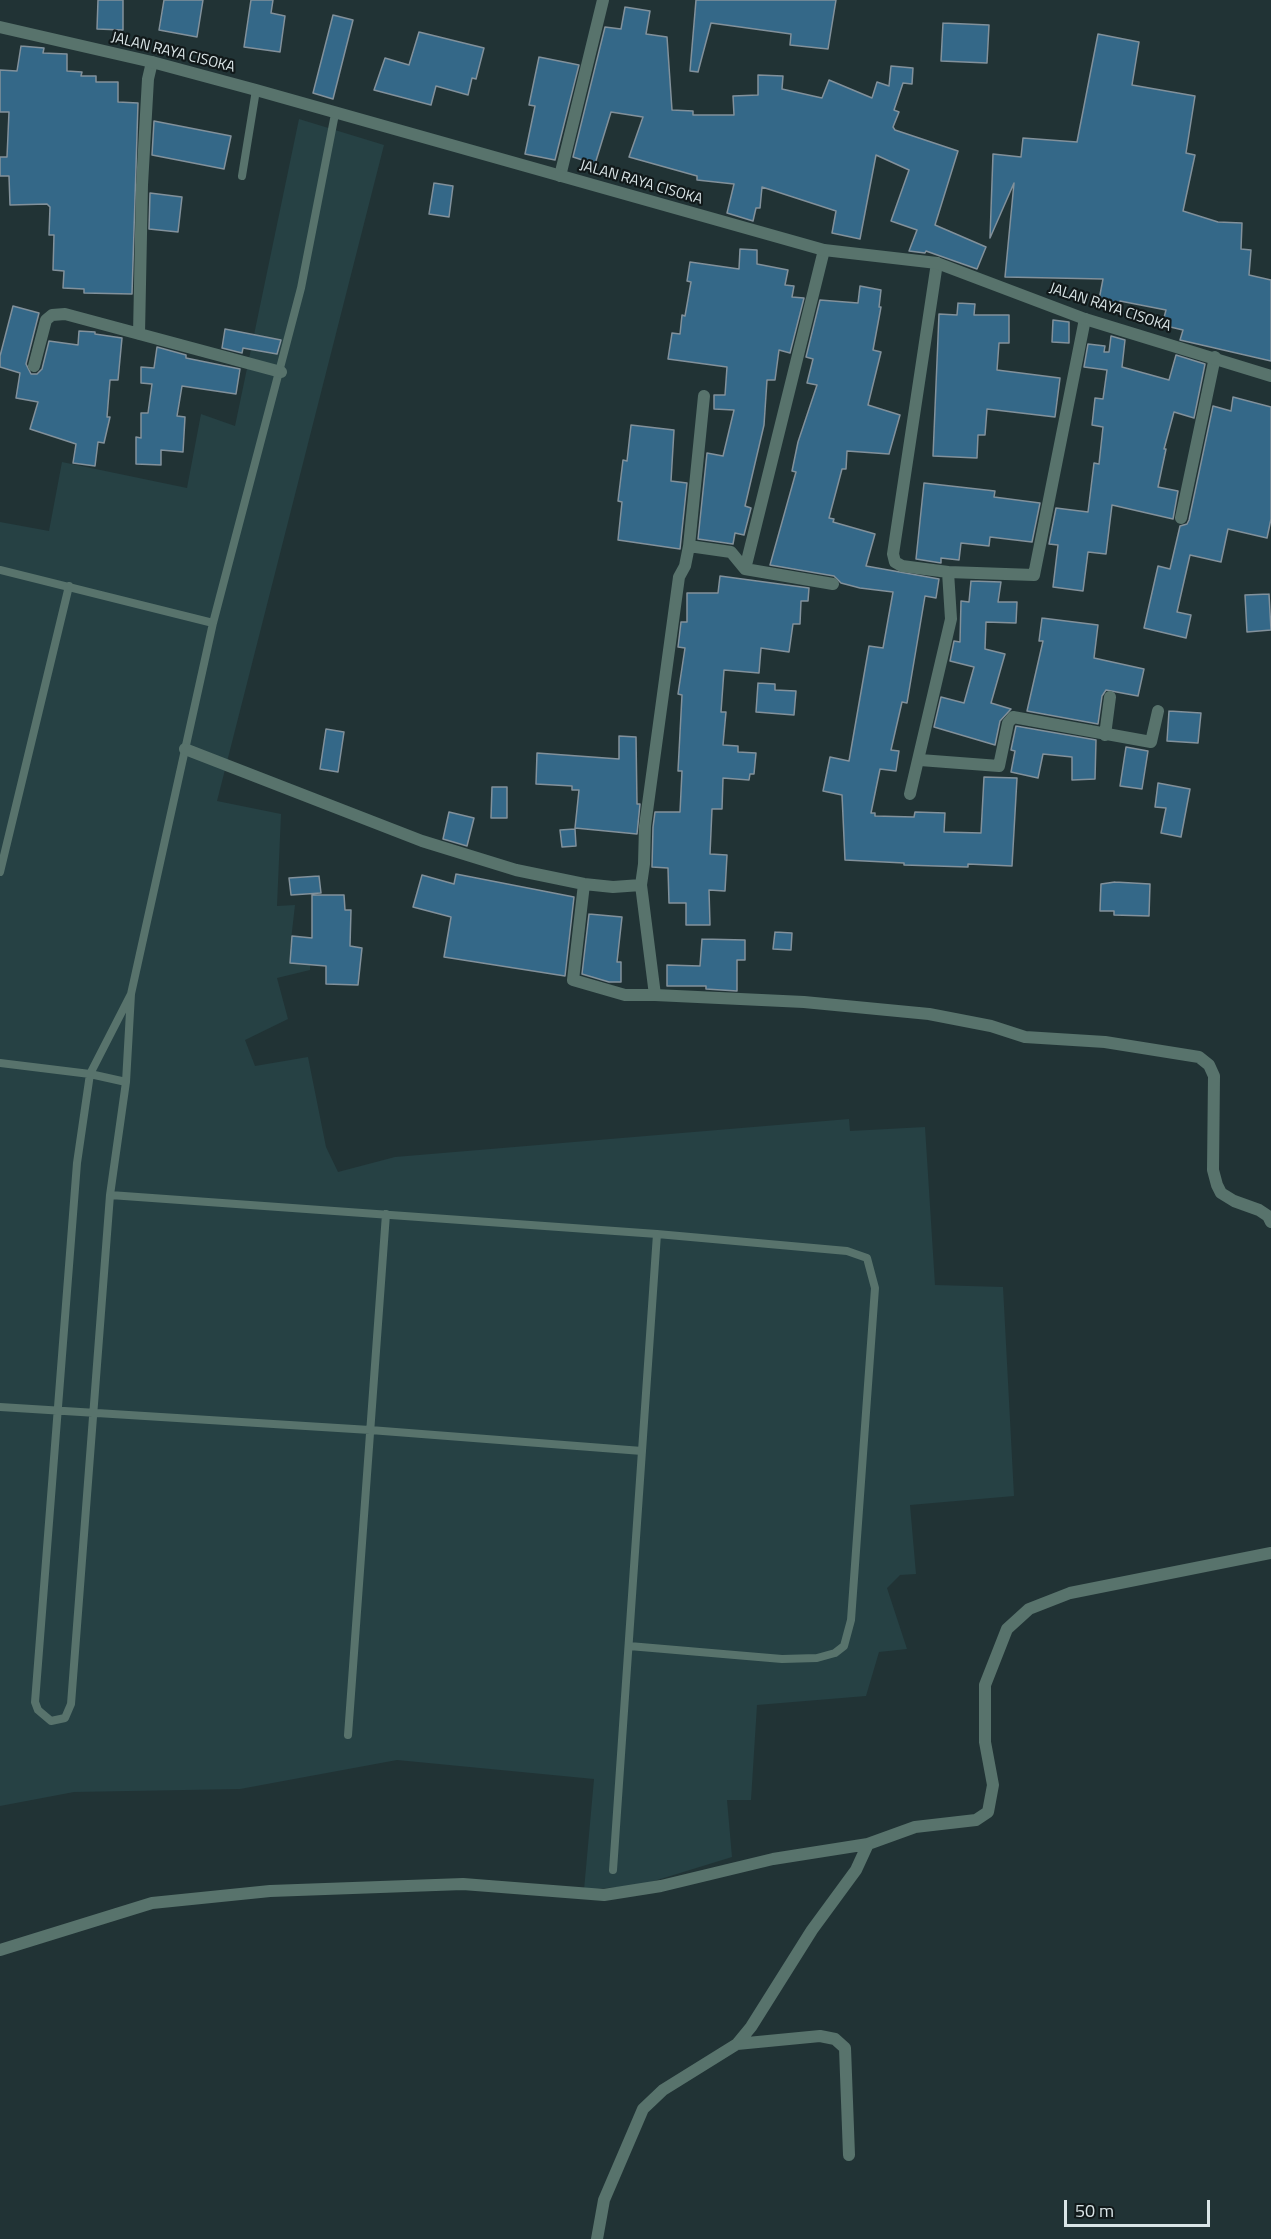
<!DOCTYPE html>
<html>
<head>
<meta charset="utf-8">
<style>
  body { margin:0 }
  #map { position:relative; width:1271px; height:2239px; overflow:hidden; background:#213335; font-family:"Titillium Web",sans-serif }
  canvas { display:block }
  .scale { position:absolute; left:1064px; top:2200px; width:146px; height:27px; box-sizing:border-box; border:3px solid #dae5e7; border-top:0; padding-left:8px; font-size:18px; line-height:21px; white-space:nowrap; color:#dae5e7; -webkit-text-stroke:4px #11191a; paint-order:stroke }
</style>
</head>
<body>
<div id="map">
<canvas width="1271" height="2239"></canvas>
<div class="scale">50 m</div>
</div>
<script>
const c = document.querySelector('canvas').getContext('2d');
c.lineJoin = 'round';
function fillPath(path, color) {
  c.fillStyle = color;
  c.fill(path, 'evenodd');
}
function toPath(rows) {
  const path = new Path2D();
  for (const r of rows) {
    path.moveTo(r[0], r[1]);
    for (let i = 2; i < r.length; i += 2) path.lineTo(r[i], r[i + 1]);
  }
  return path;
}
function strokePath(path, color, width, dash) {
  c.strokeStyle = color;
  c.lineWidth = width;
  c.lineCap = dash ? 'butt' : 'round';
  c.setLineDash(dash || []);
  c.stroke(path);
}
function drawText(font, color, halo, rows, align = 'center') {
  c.font = font + ' "Titillium Web",sans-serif';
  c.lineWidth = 4.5;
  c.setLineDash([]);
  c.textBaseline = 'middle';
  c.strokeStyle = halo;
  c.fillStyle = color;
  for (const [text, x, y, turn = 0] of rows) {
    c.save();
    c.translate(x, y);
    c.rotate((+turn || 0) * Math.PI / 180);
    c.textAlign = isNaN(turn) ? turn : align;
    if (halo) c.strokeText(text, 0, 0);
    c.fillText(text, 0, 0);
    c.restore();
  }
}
fillPath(toPath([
  [299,119,384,145,217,801,281,814,277,906,295,905,290,949,310,951,310,970,277,978,288,1019,245,1040,255,1066,308,1057,326,1147,338,1172,395,1157,849,1119,850,1131,925,1127,935,1285,1003,1287,1014,1496,910,1505,916,1574,900,1575,887,1588,907,1649,879,1652,866,1696,757,1705,751,1800,727,1800,732,1857,641,1885,584,1890,594,1779,397,1760,240,1789,74,1792,0,1806,0,522,49,531,62,462,187,488,201,414,235,426]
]), '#264144');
const building = toPath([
  [98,0,123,0,123,30,97,29,98,0],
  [164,0,203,0,197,37,159,30,164,0],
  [251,0,273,0,271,13,285,16,280,52,244,47,251,0],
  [696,0,836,0,828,49,790,45,791,34,711,23,698,72,690,71,696,0],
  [625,7,650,11,646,34,667,37,672,110,693,111,693,115,734,115,733,96,758,95,758,75,783,76,782,89,822,98,829,80,872,98,877,82,889,86,891,66,913,68,912,84,903,83,894,110,899,112,893,127,895,130,958,151,935,225,986,247,977,269,926,251,925,253,909,251,917,230,891,221,909,170,876,155,860,239,832,233,836,211,762,187,760,208,756,208,753,221,727,213,734,184,697,180,697,176,629,157,643,117,611,112,595,164,573,157,605,27,621,29,625,7],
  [333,15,353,20,333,99,313,93,333,15],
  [943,23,989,25,987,63,941,61,943,23],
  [419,32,484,48,476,79,472,78,468,95,436,86,431,105,374,90,385,58,409,65,419,32],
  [1098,34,1139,42,1132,85,1195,96,1186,153,1195,155,1183,211,1218,222,1242,223,1241,249,1251,250,1249,275,1271,280,1271,361,1180,340,1183,330,1162,325,1166,310,1120,301,1118,309,1098,305,1103,279,1005,277,1014,183,990,238,993,154,1021,157,1023,138,1077,142,1098,34],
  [21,46,44,48,43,53,67,54,67,71,82,72,81,76,96,76,96,82,118,82,118,102,138,103,132,294,84,293,84,289,63,288,64,271,53,270,54,235,49,235,50,207,47,204,10,205,9,176,0,176,0,157,7,157,9,112,0,112,0,70,17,71,21,46],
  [539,57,579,65,555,160,525,154,535,106,529,105,539,57],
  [154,121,231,136,224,169,152,155,154,121],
  [434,183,453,186,449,217,429,214,434,183],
  [150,193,182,197,178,232,149,229,150,193],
  [740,249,757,250,757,264,788,270,785,285,794,286,792,297,804,298,790,353,779,350,775,380,767,380,764,425,745,506,751,508,744,535,735,533,733,544,698,539,707,453,723,456,734,410,714,409,714,395,725,395,727,367,668,359,672,333,680,334,682,315,685,316,691,282,687,281,690,262,739,269,740,249],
  [860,286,881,290,879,307,881,307,873,350,881,352,868,405,900,415,889,454,847,451,846,469,842,469,829,518,834,519,833,522,875,534,866,566,939,579,936,598,925,596,907,703,902,702,891,750,899,751,896,771,880,769,871,813,875,813,875,816,914,817,915,812,945,813,944,832,981,833,984,777,1017,778,1012,866,968,864,968,867,904,865,904,863,845,860,842,795,823,791,830,757,849,761,869,646,883,648,893,592,860,588,841,583,834,576,770,565,796,472,792,471,798,442,817,385,807,383,813,359,806,357,820,300,858,303,860,286],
  [958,303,975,304,974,315,1009,315,1009,343,999,343,997,370,1060,378,1055,417,987,409,985,435,978,435,977,458,933,456,939,314,957,315,958,303],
  [13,306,39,313,26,364,31,374,37,374,42,369,49,341,78,345,79,331,95,332,95,334,122,338,118,380,110,380,107,417,110,417,104,443,98,442,95,466,73,463,76,444,30,429,38,402,16,398,20,373,0,367,0,356,13,306],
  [1053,320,1069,322,1069,343,1052,342,1053,320],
  [225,329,281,340,277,354,243,348,242,353,222,348,225,329],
  [1111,336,1125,340,1122,367,1169,380,1176,355,1205,364,1194,418,1174,412,1164,449,1166,449,1158,487,1178,491,1173,519,1112,505,1106,554,1088,552,1083,591,1053,587,1058,545,1049,544,1056,508,1088,512,1094,463,1099,464,1103,427,1092,425,1095,398,1103,399,1107,370,1084,367,1088,344,1105,346,1104,352,1109,352,1111,336],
  [157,347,186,355,186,358,240,369,236,394,182,386,177,416,185,417,183,452,161,450,161,465,136,464,136,437,141,438,141,413,148,413,152,384,141,383,141,367,154,368,157,347],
  [1233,397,1271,407,1271,519,1267,538,1228,529,1221,562,1190,555,1177,612,1191,615,1186,638,1144,628,1158,566,1170,569,1180,526,1187,524,1189,520,1213,406,1231,411,1233,397],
  [631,425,674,430,671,481,687,483,680,549,618,540,622,502,618,501,623,460,627,461,631,425],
  [924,483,995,491,994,497,1040,503,1032,542,990,537,989,546,961,543,959,560,941,558,941,563,916,559,924,483],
  [720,576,809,588,808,601,801,601,800,624,793,624,789,652,761,648,759,673,724,670,721,712,726,712,723,745,738,746,738,752,756,753,754,774,750,774,749,780,723,778,722,809,712,809,710,854,727,855,725,891,709,890,710,925,686,925,686,903,669,903,668,868,652,867,653,827,655,812,680,812,682,771,678,771,682,695,678,694,685,648,678,647,681,622,687,622,687,593,718,593,720,576],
  [971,581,1001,582,998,602,1017,602,1016,623,986,622,985,649,1005,654,991,703,1011,709,1000,721,995,745,934,727,941,697,964,703,974,667,950,661,954,641,960,642,961,601,969,602,971,581],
  [1269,594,1271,630,1247,632,1245,595,1269,594],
  [1042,618,1098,625,1094,658,1144,669,1138,696,1106,690,1102,696,1098,724,1027,711,1043,641,1039,641,1042,618],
  [758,683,775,684,775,690,796,691,794,715,756,712,758,683],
  [1169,711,1201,713,1198,743,1167,741,1169,711],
  [1016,726,1096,740,1095,779,1072,780,1072,757,1043,754,1038,778,1011,772,1015,751,1011,750,1016,726],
  [326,729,344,732,338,772,320,769,326,729],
  [619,736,636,737,637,804,640,804,637,834,575,828,579,790,572,790,572,786,536,784,537,753,619,759,619,736],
  [1126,747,1148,751,1142,789,1120,786,1126,747],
  [1158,783,1190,789,1181,837,1161,833,1166,808,1155,807,1158,783],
  [492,787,507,787,507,818,491,818,492,787],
  [449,812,474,818,467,846,443,839,449,812],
  [575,829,576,846,562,847,560,830,575,829],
  [456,874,574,897,565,976,444,957,451,917,413,907,422,875,454,884,456,874],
  [319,876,321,893,291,895,289,878,319,876],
  [1115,882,1150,884,1149,916,1114,915,1114,911,1100,911,1101,884,1115,882],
  [312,895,344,895,345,910,351,910,350,946,362,948,358,985,326,984,326,966,290,963,292,936,312,938,312,895],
  [589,914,622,917,617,962,621,962,621,982,609,982,582,974,589,914],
  [775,932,792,933,791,950,773,949,775,932],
  [702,939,745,940,745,960,737,960,737,991,706,989,706,986,667,986,667,965,700,966,702,939]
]);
fillPath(building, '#346888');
strokePath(building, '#82919b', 1.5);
strokePath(toPath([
  [242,176,256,90],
  [0,570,213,623],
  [0,872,69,586],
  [131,994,90,1074,77,1163,35,1702,38,1710,51,1721,65,1718,71,1704,110,1195,126,1082,131,994,213,623,301,288,335,114],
  [0,1063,90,1074,126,1082],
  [110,1195,657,1234,847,1251,867,1258,875,1288,851,1620,844,1646,835,1653,817,1658,782,1659,629,1646],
  [0,1407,370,1430,642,1451],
  [348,1735,386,1214],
  [613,1870,657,1234]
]), '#58736c', 8);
strokePath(toPath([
  [560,176,603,0],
  [824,250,745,569,731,552,689,546,685,566,679,577,645,826,644,864,641,885,655,995,804,1002,929,1014,991,1026,1025,1037,1105,1042,1199,1057,1209,1065,1214,1076,1213,1170,1217,1185,1221,1193,1234,1201,1259,1210,1268,1216,1271,1222],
  [139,334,142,185,148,79,152,62],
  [34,366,46,320,52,315,65,314,281,372],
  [1181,518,1215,357],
  [689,546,704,396],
  [745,569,833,584],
  [948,572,1034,575,1085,319],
  [1105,735,1110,697],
  [185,749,422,841,516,870,584,884,613,887,641,885],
  [920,760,999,766,1008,723,1013,717,1151,742,1158,711],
  [910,794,951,619,948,572,902,566,895,562,893,554,937,263],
  [584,884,573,980,625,995,655,995],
  [0,1950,152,1903,270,1891,463,1884,604,1895,661,1886,773,1859,868,1844,915,1827,976,1820,988,1812,993,1785,985,1742,985,1685,1007,1629,1029,1609,1070,1593,1271,1553],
  [737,2044,820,2036,835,2039,845,2048,849,2155],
  [597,2239,604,2200,643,2109,663,2090,737,2044,751,2027,812,1930,856,1870,868,1844]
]), '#58736c', 12);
strokePath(toPath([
  [0,27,152,62,256,90,824,250,937,263,1085,319,1271,376]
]), '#58736c', 12);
drawText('15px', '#dae5e7', '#11191a', [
  ["JALAN RAYA CISOKA",173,53,14],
  ["JALAN RAYA CISOKA",641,183,16],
  ["JALAN RAYA CISOKA",1110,308,18]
]);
</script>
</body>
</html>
